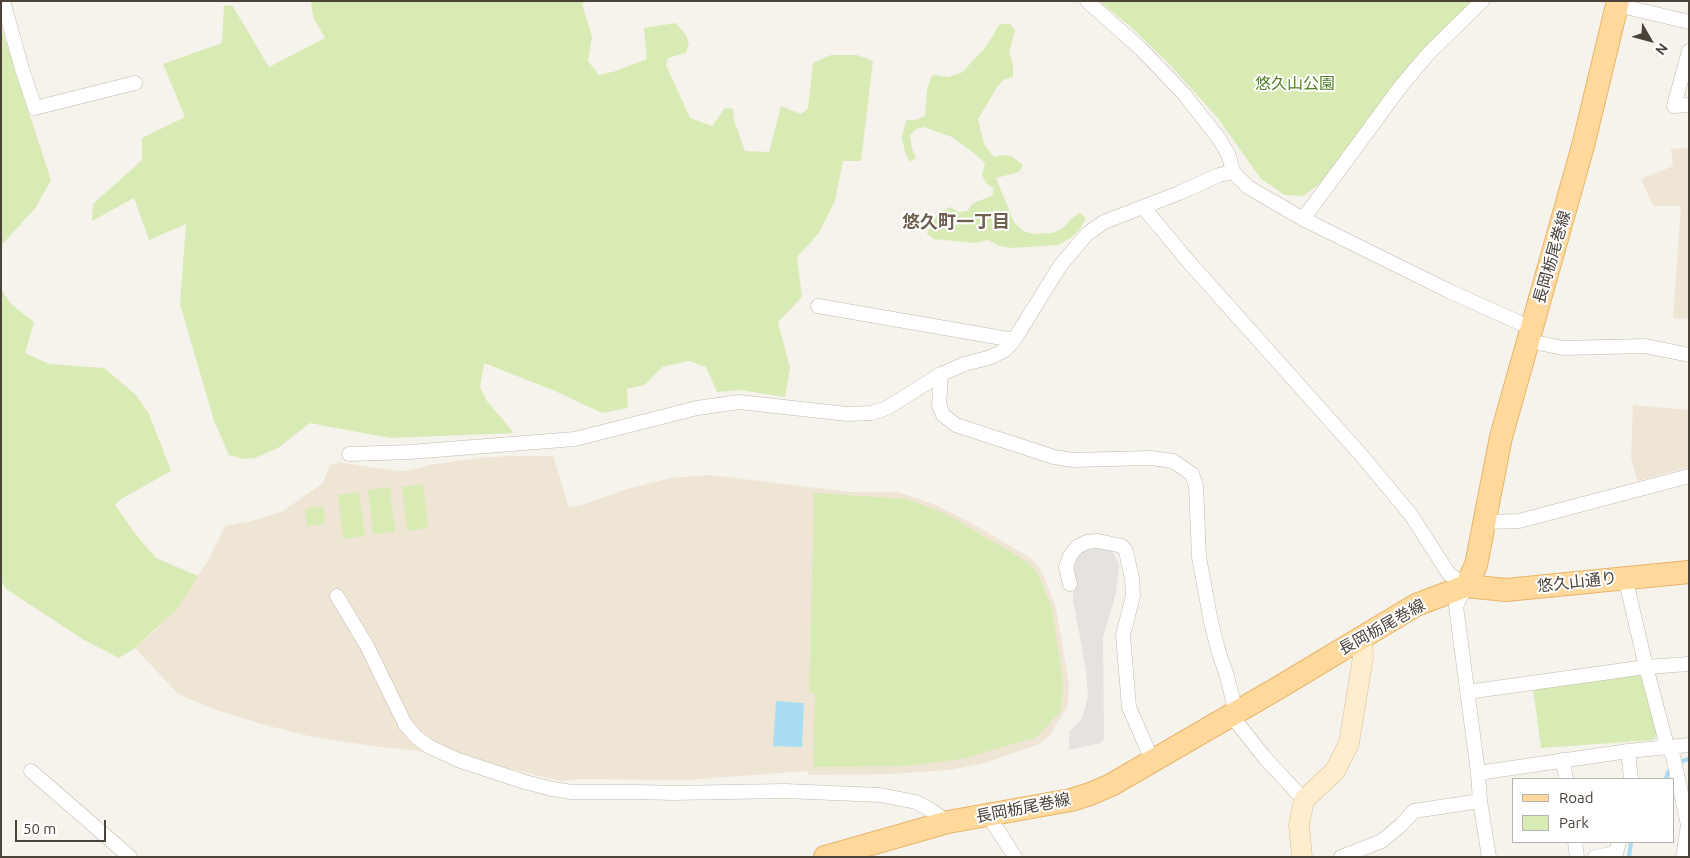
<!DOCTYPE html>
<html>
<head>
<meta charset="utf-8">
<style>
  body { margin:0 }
  #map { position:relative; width:1690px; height:858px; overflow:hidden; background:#f6f2ec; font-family:Ubuntu,sans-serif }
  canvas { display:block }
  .frame { position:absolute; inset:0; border:2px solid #4b4239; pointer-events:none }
  .legend { position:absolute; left:1512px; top:778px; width:162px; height:65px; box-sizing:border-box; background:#fff; border:1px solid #b7b3b0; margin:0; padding:6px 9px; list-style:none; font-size:15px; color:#4b4239 }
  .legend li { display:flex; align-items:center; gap:10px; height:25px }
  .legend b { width:25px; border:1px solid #b7b3b0 }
  .north { position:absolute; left:1625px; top:15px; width:50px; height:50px; -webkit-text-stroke:4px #fff; paint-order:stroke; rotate:128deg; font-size:14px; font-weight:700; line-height:20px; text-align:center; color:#4b4239 }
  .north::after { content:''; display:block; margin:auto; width:18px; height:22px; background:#4b4239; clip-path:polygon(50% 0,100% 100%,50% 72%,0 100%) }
  .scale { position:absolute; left:15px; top:820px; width:91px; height:22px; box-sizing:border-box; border:2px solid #4b4239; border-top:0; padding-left:6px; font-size:15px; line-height:18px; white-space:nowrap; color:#4b4239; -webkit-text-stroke:4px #fff; paint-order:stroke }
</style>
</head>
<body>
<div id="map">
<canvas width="1690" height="858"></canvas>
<div class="frame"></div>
<ul class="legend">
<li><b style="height:6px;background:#ffd99c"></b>Road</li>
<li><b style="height:14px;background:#d8ebb4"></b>Park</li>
</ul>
<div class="north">N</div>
<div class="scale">50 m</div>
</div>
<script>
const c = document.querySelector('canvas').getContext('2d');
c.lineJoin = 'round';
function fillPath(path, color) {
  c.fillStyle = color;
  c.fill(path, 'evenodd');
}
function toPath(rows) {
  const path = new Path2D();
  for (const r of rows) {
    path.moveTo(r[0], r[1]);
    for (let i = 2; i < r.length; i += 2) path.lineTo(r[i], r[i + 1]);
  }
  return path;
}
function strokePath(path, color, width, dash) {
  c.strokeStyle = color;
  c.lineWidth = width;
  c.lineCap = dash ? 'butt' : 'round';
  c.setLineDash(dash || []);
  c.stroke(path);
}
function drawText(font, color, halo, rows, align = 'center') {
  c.font = font + ' Ubuntu,"Noto Sans JP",sans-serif';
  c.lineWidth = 4;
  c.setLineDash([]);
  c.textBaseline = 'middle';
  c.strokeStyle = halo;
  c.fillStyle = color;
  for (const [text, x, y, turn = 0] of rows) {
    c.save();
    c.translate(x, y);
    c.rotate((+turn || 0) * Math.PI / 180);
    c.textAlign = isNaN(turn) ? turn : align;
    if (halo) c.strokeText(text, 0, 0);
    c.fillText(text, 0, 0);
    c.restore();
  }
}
fillPath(toPath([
  [1689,148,1689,319,1673,318,1681,206,1653,206,1641,179,1673,166,1671,149],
  [1633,405,1689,410,1689,467,1637,481,1631,457],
  [512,456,553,456,569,507,582,505,627,489,671,478,711,475,849,492,898,492,936,505,975,525,1032,559,1042,572,1056,608,1069,684,1068,705,1050,735,1039,744,985,763,949,770,891,774,809,775,807,771,686,780,581,779,561,781,465,758,411,750,372,746,309,736,265,725,213,709,178,694,135,648,157,629,191,585,207,562,225,526,252,521,283,511,323,483,330,465,339,462,389,470,405,471,436,464,478,458]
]), '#efe5d5');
fillPath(toPath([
  [313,1,586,1,582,4,592,37,588,61,599,75,616,71,647,59,644,28,676,23,686,35,689,45,685,53,668,58,666,65,690,118,712,126,725,108,733,109,734,120,745,151,769,152,781,106,801,114,808,109,813,63,831,55,857,55,873,61,861,161,843,161,835,201,819,233,797,257,802,297,778,322,790,368,785,397,741,390,717,392,706,367,689,361,662,367,645,385,627,389,628,408,602,413,555,391,484,363,480,387,487,401,514,433,390,438,310,423,278,448,255,458,243,459,229,455,214,421,180,304,186,224,149,240,134,198,92,221,93,204,142,160,142,138,185,117,163,64,222,43,224,6,232,5,269,67,325,38,314,19,311,4],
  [1099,1,1474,1,1328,178,1303,196,1285,195,1261,179,1217,117,1168,63,1131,27],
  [1000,24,1010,24,1015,30,1009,53,1013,64,1013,77,1003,80,996,89,978,119,984,144,994,157,1003,155,1011,156,1023,165,1019,172,996,178,1014,222,1023,231,1034,234,1052,233,1062,229,1072,218,1080,213,1086,218,1080,229,1071,238,1058,245,1012,248,1000,246,988,240,974,243,934,239,927,234,932,222,939,213,950,207,959,212,967,211,973,203,992,196,994,189,986,183,982,175,985,163,975,154,952,137,924,127,916,129,910,135,912,149,916,158,910,162,905,152,902,138,906,120,915,120,925,116,927,90,932,75,948,77,963,72,973,60,983,51],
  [1,27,51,180,36,207,1,246],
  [1,289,11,304,34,322,25,353,49,364,104,368,136,395,149,414,171,471,121,499,115,505,136,535,156,558,198,576,179,607,135,648,119,658,84,640,6,589,1,580],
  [423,484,428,528,407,531,402,487],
  [390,487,395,532,373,534,368,490],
  [359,492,365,536,343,539,338,495],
  [814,493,907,499,946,514,1029,563,1039,576,1052,610,1063,682,1061,711,1037,737,962,759,906,766,813,767,815,693,809,693],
  [323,506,325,524,307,526,305,509],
  [1642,673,1658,732,1654,740,1541,748,1533,688]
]), '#d8ebb4');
fillPath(toPath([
  [1096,548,1107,549,1113,552,1119,564,1116,593,1103,638,1104,739,1101,743,1069,750,1069,732,1082,719,1088,697,1086,671,1073,599,1074,572,1076,558,1085,550]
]), '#e5e2e0');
fillPath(toPath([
  [776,701,804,703,802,747,773,746]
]), '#a8dcf3');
strokePath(toPath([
  [1677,765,1682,761,1689,759],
  [1666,779,1668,772,1672,769],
  [1629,857,1631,842]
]), '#a8dcf3', 4);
const street = toPath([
  [3,1,22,69,35,108,135,83],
  [1087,1,1141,49,1184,94,1220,140,1229,156,1233,172,1248,187,1303,219,1449,291,1520,323,1533,327],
  [1613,1,1617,5,1689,22],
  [1689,51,1674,106,1689,105],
  [1144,208,1188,261,1362,456,1411,515,1449,574,1466,586,1456,606,1478,773,1628,751,1689,745],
  [1303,219,1401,86,1428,54,1482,1],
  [818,306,1014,340],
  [1529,341,1563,348,1645,346,1689,355],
  [941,374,939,405,943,415,956,425,1054,457,1073,460,1151,458,1173,461,1192,474,1196,486,1199,557,1211,622,1219,653,1227,676,1234,705,1231,715,1265,758,1304,800],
  [349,454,410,452,575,439,697,408,739,402,847,414,872,413,887,408,941,374,965,364,991,357,1005,350,1014,340,1060,266,1087,234,1104,222,1179,193,1219,175,1233,172],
  [1485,522,1519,521,1689,476],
  [1625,577,1646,667,1667,746,1673,756,1688,825,1683,857],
  [1070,584,1066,567,1070,556,1077,547,1087,542,1098,541,1122,546,1126,551,1132,579,1133,596,1123,635,1129,707,1152,760],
  [337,596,367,646,405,724,416,737,430,747,458,760,525,782,552,789,572,792,639,792,672,793,785,791,880,795,916,802,929,809,948,822],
  [1467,692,1646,667,1689,664],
  [1628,751,1631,779],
  [1563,760,1566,779],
  [31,771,130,857],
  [1480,801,1489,857],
  [988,815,1015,857],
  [1575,842,1577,857],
  [1341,857,1382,841,1401,825,1414,811,1480,801,1478,773],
  [1595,857,1616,853,1619,842]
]);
const secondary = toPath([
  [1302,857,1299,825,1304,800,1335,771,1349,743,1363,657,1362,637]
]);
const primary = toPath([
  [1466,586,1506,590,1689,572],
  [825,857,948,822,1071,800,1090,794,1111,785,1278,688,1416,605,1466,586,1476,565,1501,437,1583,146,1618,1]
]);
strokePath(street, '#c2b9ae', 15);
strokePath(secondary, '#d7c19b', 21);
strokePath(primary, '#e8b568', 24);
strokePath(street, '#fff', 14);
strokePath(secondary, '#ffeecd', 20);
strokePath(primary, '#ffd99c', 22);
drawText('16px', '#528029', '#fff', [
  ["悠久山公園",1295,84]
]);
drawText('16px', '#4b4239', '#fff', [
  ["長岡栃尾巻線",1552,257,-74],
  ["悠久山通り",1577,582,-6],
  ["長岡栃尾巻線",1382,627,-29],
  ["長岡栃尾巻線",1023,808,-11]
]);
drawText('bold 18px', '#6e5f4f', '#fff', [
  ["悠久町一丁目",956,222]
]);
</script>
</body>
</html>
